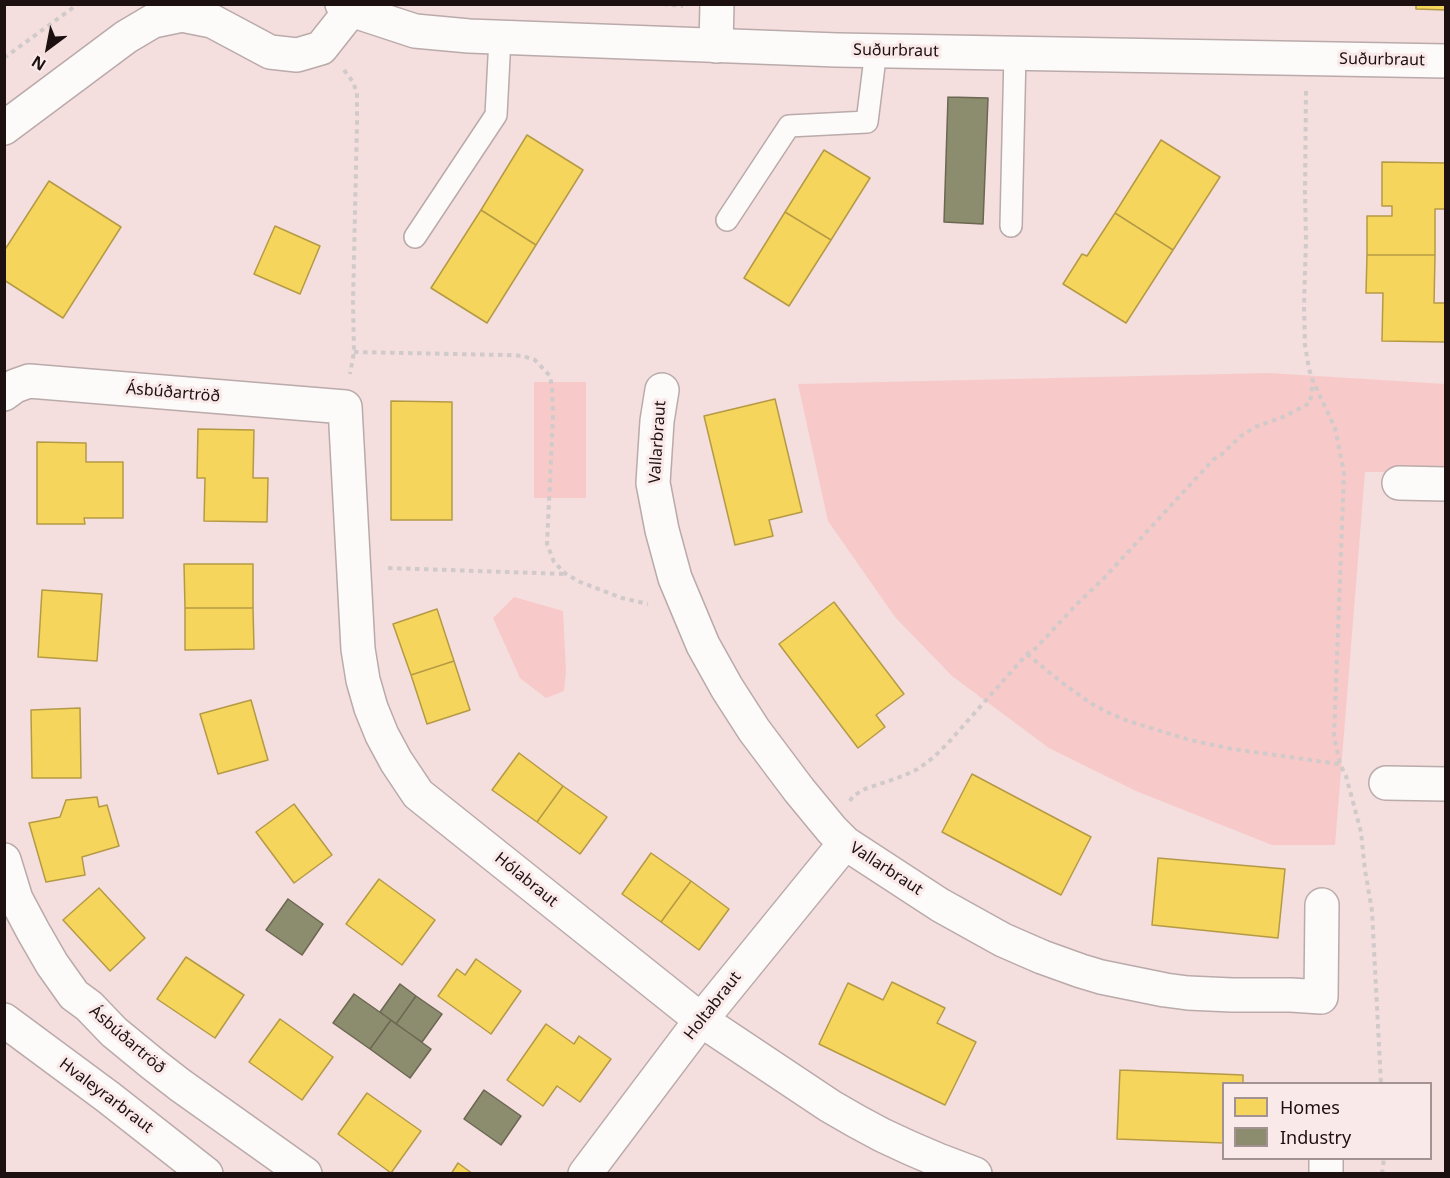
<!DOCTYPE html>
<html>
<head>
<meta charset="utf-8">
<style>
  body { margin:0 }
  #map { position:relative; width:1450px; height:1178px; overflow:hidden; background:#f4dede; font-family:"Noto Sans",sans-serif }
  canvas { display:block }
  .frame { position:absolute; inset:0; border:6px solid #1d1010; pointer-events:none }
  .legend { position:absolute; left:1222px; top:1082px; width:210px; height:78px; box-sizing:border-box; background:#fae9e9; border:2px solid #a29292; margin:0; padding:8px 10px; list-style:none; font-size:18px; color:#1d1010 }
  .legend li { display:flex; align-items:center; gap:12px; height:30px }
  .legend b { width:30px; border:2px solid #a29292 }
  .north { position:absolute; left:18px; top:18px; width:60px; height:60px; -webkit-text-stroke:4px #fae9e9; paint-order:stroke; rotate:212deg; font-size:16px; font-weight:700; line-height:24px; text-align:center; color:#1d1010 }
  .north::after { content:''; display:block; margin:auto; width:21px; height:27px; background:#1d1010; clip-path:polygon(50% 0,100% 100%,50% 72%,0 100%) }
</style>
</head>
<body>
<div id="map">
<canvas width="1450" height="1178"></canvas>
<div class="frame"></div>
<ul class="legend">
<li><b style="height:16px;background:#f6d55c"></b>Homes</li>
<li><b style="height:16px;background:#8c8c6e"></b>Industry</li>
</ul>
<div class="north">N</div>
</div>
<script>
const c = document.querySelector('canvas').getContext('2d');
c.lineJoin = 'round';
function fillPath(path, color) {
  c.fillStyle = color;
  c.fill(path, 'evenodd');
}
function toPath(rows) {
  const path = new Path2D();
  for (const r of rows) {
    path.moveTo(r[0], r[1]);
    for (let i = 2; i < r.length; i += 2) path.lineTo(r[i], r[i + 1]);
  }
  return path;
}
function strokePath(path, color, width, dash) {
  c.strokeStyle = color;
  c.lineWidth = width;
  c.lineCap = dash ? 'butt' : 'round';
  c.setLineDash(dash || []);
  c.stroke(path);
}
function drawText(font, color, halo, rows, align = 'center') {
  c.font = font + ' "Noto Sans",sans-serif';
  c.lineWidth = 6;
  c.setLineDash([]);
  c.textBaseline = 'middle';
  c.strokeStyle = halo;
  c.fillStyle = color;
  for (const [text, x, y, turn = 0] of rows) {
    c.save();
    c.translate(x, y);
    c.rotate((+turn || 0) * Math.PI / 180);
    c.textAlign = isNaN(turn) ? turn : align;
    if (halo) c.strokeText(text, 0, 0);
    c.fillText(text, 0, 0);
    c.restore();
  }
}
fillPath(toPath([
  [1269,373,1445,384,1445,472,1365,472,1335,845,1272,845,1136,791,1049,748,952,676,895,617,828,521,798,384],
  [534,382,586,382,586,498,534,498],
  [514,597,563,611,566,671,564,691,546,698,520,678,493,618]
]), '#f7cac9');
const homes = toPath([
  [1416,4,1446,4,1446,10,1416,9,1416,4],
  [527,135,583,170,536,245,481,210,527,135],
  [1161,140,1220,177,1173,250,1115,213,1161,140],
  [824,150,870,178,831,240,785,212,824,150],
  [1382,162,1446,163,1446,209,1435,209,1435,255,1367,255,1367,216,1392,216,1392,206,1382,206,1382,162],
  [49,181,121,227,63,318,4,280,4,251,49,181],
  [481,210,536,245,487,323,431,288,481,210],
  [785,212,831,240,789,306,744,278,785,212],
  [1115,213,1173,250,1126,323,1063,284,1082,254,1087,256,1115,213],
  [275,226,320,246,300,294,254,274,275,226],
  [1367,255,1435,255,1434,303,1446,303,1446,342,1382,341,1383,293,1366,293,1367,255],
  [775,399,802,512,769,520,773,536,735,545,704,416,775,399],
  [391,401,452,402,452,520,391,520,391,401],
  [198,429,254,430,253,478,268,478,267,522,204,521,205,478,197,478,198,429],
  [37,442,86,443,86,462,123,462,123,518,84,518,85,524,37,524,37,442],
  [184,564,253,564,253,608,185,608,184,564],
  [42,590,102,594,97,661,38,657,42,590],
  [834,602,904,694,876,715,885,727,858,748,779,644,834,602],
  [185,608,253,608,254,649,185,650,185,608],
  [437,609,454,661,411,675,393,624,437,609],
  [454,661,470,710,427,724,411,675,454,661],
  [251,700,268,760,218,774,200,714,251,700],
  [80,708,81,778,32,778,31,710,80,708],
  [519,753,563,786,537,822,492,790,519,753],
  [972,774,1091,837,1061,895,942,832,972,774],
  [563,786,607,817,580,854,537,822,563,786],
  [97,797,99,807,107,805,119,846,82,857,85,875,46,882,29,823,60,817,66,800,97,797],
  [294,804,332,855,294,883,256,832,294,804],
  [651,853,691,881,661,922,622,894,651,853],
  [1158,858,1285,869,1278,938,1152,925,1158,858],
  [379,879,435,920,402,965,346,924,379,879],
  [691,881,729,909,699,950,661,922,691,881],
  [99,888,145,938,110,971,63,920,99,888],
  [186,957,244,995,215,1038,157,999,186,957],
  [476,959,521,991,491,1034,438,996,457,969,465,975,476,959],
  [892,982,945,1008,937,1023,976,1042,945,1105,819,1044,848,983,883,1000,892,982],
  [280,1019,333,1057,302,1100,249,1062,280,1019],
  [546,1024,574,1044,579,1036,611,1059,580,1102,557,1086,543,1106,507,1080,546,1024],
  [1120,1070,1243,1075,1243,1084,1224,1084,1224,1143,1117,1139,1120,1070],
  [367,1093,421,1131,391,1173,338,1134,367,1093],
  [458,1163,473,1174,451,1174,458,1163]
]);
fillPath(homes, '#f6d55c');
strokePath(homes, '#b59a45', 1.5);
const industry = toPath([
  [948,97,988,98,983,224,944,222,948,97],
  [288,899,323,924,302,955,266,930,288,899],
  [400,984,416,996,396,1024,380,1012,400,984],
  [354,994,391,1020,370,1049,333,1023,354,994],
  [416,996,442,1014,422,1042,396,1024,416,996],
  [391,1020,431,1049,410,1078,370,1049,391,1020],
  [484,1090,521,1116,501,1145,464,1119,484,1090]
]);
fillPath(industry, '#8c8c6e');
strokePath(industry, '#6b6752', 1.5);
const service = toPath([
  [727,220,789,126,867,122,876,50],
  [1011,226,1015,53],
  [415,237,496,115,500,38]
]);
const minor = toPath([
  [716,46,717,4],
  [4,128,126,37,153,21,182,15,212,21,270,52,297,55,321,48,351,10],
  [662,390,657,421,653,483,662,530,675,578,703,645,727,688,754,730,799,790,832,830,845,843,940,905,1003,940,1042,957,1081,971,1101,977,1165,990,1188,993,1232,995,1291,995,1321,997,1322,905],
  [4,394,15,386,29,381,345,407,358,649,363,680,371,708,382,735,396,761,418,794,701,1020,830,1106,856,1121,882,1135,910,1148,938,1160,975,1174],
  [1399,483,1446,484],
  [1386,783,1446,784],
  [4,860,16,899,33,931,52,964,74,995,89,1006,114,1032,153,1064,180,1085,305,1174],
  [585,1174,701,1020,845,843],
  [1326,1174,1326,1158]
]);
const tertiary = toPath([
  [342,4,351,10,415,31,469,36,837,50,1446,61],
  [4,1020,108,1097,206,1174]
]);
strokePath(service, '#baaaaa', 24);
strokePath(minor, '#baaaaa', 36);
strokePath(tertiary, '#baaaaa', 36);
strokePath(toPath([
  [663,4,683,6],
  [4,58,78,4],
  [344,70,353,82,357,93,357,123,353,303,354,352,350,374],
  [1306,91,1305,192,1306,241,1304,306,1305,345,1309,369,1313,381,1335,428,1344,473,1334,736,1340,764,1346,776,1361,832,1365,870,1372,911,1381,1084],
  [354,352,505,355,523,356,535,360,550,376,552,387,553,418,547,544,554,562,566,574,580,582,622,598,648,604],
  [388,568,566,574],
  [1027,654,1061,682,1092,704,1109,713,1128,721,1190,740,1232,749,1339,764],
  [850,801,853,796,865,789,903,776,918,769,934,757,948,743,1027,654,1035,649,1076,605,1104,578,1213,460,1222,454,1241,436,1255,427,1283,417,1310,403,1313,381],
  [1382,1174,1384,1158]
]), '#d1caca', 4, [4.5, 4.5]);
strokePath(service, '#fdfafa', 21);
strokePath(minor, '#fdfafa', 33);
strokePath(tertiary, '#fdfafa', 33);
drawText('16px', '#1d1010', '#fae9e9', [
  ["Suðurbraut",896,51,1],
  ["Suðurbraut",1382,60,1],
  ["Ásbúðartröð",173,393,5],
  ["Vallarbraut",658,442,-86],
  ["Vallarbraut",886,869,33],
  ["Hólabraut",526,880,39],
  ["Holtabraut",713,1006,-52],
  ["Ásbúðartröð",127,1040,41],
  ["Hvaleyrarbraut",106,1096,37]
]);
</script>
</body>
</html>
